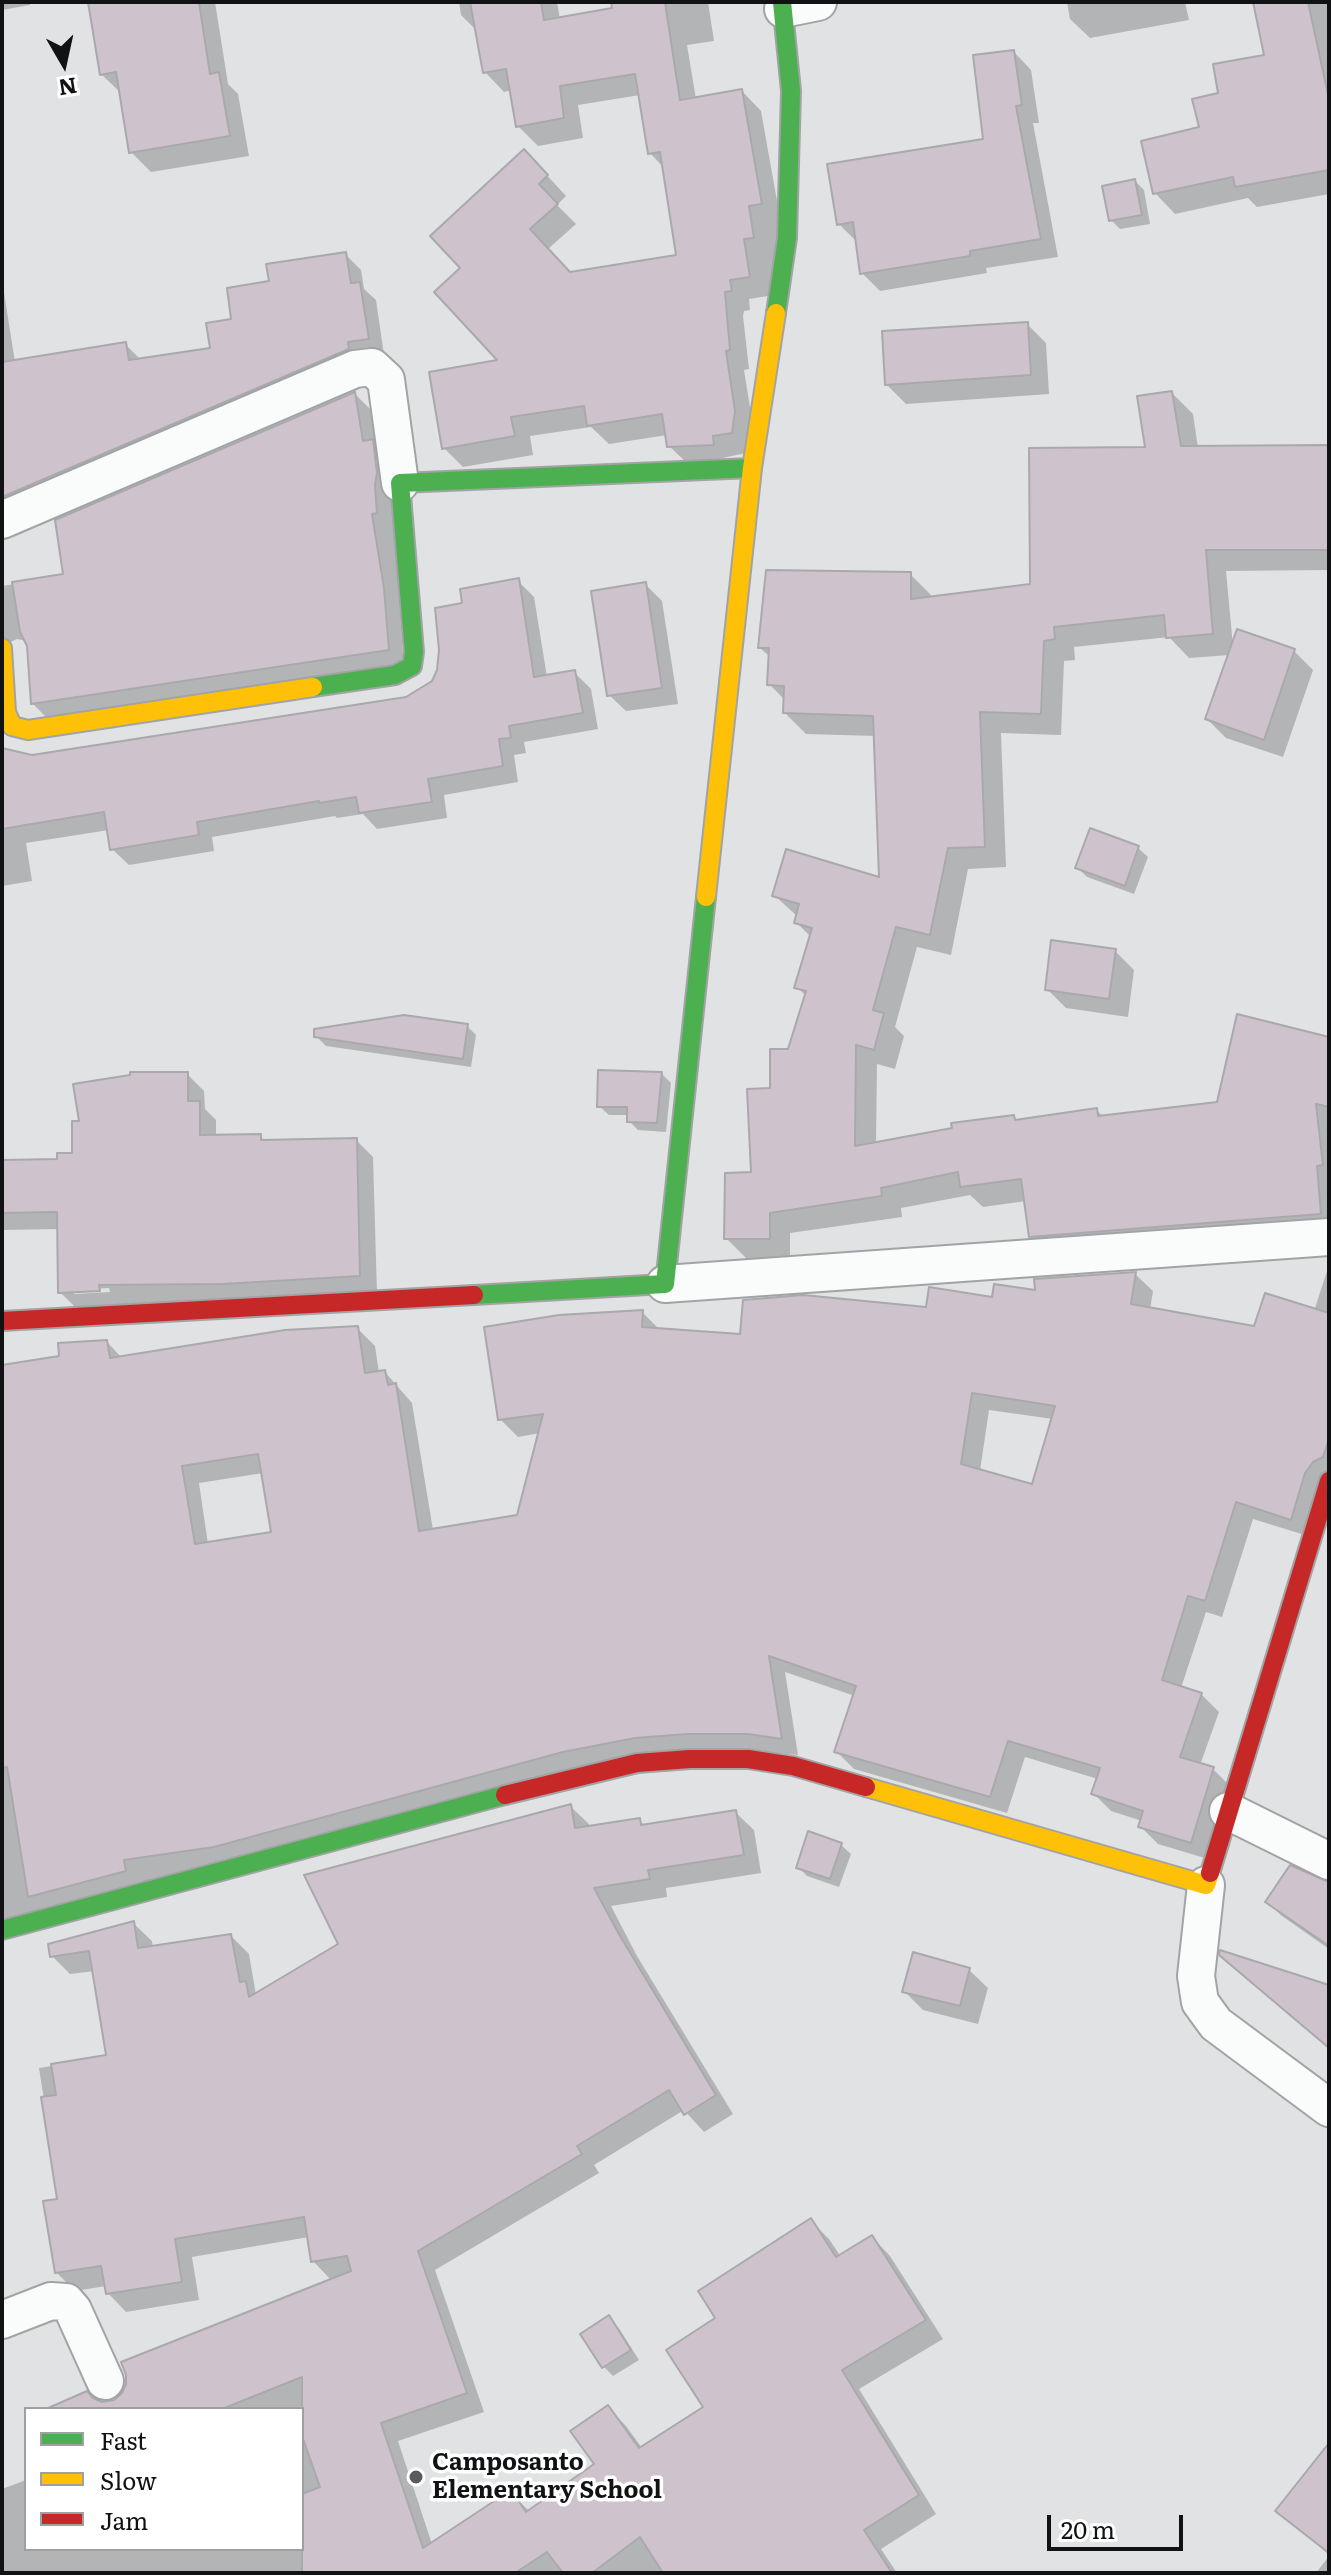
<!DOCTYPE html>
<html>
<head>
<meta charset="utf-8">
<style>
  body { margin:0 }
  #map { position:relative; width:1331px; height:2575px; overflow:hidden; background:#e0e2e4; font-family:Literata,serif }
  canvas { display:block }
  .frame { position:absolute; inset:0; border:4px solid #101213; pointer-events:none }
  .legend { position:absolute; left:24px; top:2407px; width:280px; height:144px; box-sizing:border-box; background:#fff; border:2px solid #9fa0a1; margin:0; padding:10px 14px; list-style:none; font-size:24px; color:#101213 }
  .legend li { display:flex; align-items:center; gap:16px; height:40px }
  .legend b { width:40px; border:2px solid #9fa0a1 }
  .north { position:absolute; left:24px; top:24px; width:80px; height:80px; -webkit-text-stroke:6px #fff; paint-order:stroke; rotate:171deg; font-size:22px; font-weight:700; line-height:32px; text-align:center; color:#101213 }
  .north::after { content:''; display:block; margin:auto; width:28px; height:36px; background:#101213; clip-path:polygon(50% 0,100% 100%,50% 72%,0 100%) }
  .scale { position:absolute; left:1047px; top:2515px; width:136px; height:36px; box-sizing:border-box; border:4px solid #101213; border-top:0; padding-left:10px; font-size:24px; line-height:28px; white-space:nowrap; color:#101213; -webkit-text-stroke:6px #fff; paint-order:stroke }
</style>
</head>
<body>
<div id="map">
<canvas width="1331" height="2575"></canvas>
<div class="frame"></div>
<ul class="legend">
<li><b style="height:10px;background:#4caf50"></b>Fast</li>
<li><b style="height:10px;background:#ffc107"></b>Slow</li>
<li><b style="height:10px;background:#c62828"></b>Jam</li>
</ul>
<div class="north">N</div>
<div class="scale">20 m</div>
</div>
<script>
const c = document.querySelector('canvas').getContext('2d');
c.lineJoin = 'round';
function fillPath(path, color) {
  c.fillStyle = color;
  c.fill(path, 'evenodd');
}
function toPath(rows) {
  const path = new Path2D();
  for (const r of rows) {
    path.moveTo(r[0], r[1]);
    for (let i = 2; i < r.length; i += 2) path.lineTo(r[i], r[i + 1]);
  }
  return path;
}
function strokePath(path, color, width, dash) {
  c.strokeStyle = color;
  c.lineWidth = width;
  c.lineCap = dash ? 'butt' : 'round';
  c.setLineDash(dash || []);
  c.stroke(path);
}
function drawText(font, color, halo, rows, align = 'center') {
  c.font = font + ' Literata,serif';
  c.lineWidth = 7;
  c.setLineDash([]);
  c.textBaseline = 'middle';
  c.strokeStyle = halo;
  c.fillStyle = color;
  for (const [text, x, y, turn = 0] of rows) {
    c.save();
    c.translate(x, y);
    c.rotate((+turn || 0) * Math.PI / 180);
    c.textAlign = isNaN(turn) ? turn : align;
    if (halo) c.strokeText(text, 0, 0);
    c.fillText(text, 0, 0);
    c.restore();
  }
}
fillPath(toPath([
  [2,2,29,2,30,5,2,10],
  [89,2,215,2,228,84,238,94,249,156,151,172,131,152,122,94,101,74],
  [459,2,557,2,560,19,615,10,613,2,708,2,714,41,687,45,696,99,742,91,761,111,781,223,768,296,749,299,750,310,744,311,743,316,749,369,744,370,754,432,751,452,689,465,669,446,667,435,609,444,591,427,530,436,533,455,463,467,444,448,501,362,462,268,543,171,566,196,557,205,576,224,548,249,571,274,679,257,664,168,650,153,640,95,578,105,583,138,538,146,518,126,512,90,504,92,485,72,478,32,461,15],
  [1067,2,1185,2,1189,20,1090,38,1070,19],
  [1255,2,1329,2,1329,194,1257,207,1248,198,1175,214,1155,193,1202,129,1220,94,1266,56],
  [1014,52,1031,70,1039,123,1033,123,1058,257,986,268,987,273,880,291,862,273,858,243,839,224,985,141],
  [1135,181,1144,190,1150,224,1120,229,1111,220],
  [345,254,361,270,364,289,376,300,384,355,2,518,2,280,15,362,126,345,141,360,212,349,234,321,271,283],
  [1027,324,1046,343,1049,394,906,404,887,385],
  [1172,393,1193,414,1198,448,1329,447,1329,570,1226,571,1233,646,1294,651,1313,670,1283,757,1226,738,1207,719,1230,655,1189,658,1169,637,1074,647,1075,660,1064,661,1061,735,1001,733,1006,867,968,869,951,955,917,947,895,1027,904,1036,895,1069,877,1064,876,1144,1014,1117,1019,1122,1096,1110,1104,1117,1219,1104,1329,1039,1329,1237,1052,1258,1031,1236,1026,1201,983,1207,970,1195,901,1208,902,1217,790,1233,790,1259,747,1259,726,1238,753,1174,806,996,797,987,811,937,796,922,798,917,774,895,881,879,876,736,806,734,785,713,785,700,769,684,771,658,760,648,910,574,931,595,931,599,1032,586,1147,449],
  [355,394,371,410,377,446,388,458,404,666,49,720,32,703,27,641,17,639,2,646,2,586,65,576],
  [518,581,534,597,547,677,575,673,591,689,598,729,524,742,526,753,514,755,518,782,444,795,447,818,377,829,363,814,337,818,335,816,212,837,214,851,129,865,112,849,109,830,26,843,32,881,2,886,2,747,4,752,32,757,400,702,434,682,465,605],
  [645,584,662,601,678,704,626,711,609,695],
  [1138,848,1148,857,1134,894,1087,877,1078,868],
  [1115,951,1134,970,1128,1017,1066,1008,1047,989],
  [467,1026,476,1035,471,1067,326,1046,316,1036],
  [187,1074,204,1091,205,1109,216,1120,216,1137,260,1136,266,1142,356,1140,373,1157,377,1293,77,1309,60,1292,59,1229,2,1230,2,1162,59,1161,74,1155,82,1123],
  [109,1288,110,1292,74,1294,74,1290],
  [662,1074,671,1083,666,1132,638,1130,629,1121,629,1115,609,1115,599,1106],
  [1329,1265,1329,1481,1308,1536,1253,1519,1222,1617,1206,1612,1181,1688,1201,1694,1219,1712,1200,1765,1213,1769,1231,1787,1208,1859,1158,1844,1141,1827,1142,1821,1111,1811,1094,1794,1098,1779,1025,1757,1007,1813,854,1769,836,1751,855,1696,785,1672,798,1755,743,1750,2,1920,2,1367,61,1358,107,1342,122,1358,357,1328,375,1346,379,1373,385,1372,412,1403,433,1530,519,1517,540,1433,518,1437,500,1419,642,1312,660,1330,741,1336,994,1299,1135,1274,1153,1291,1150,1310,1255,1328,1314,1311],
  [989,1410,1053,1419,1033,1486,980,1471],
  [263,1473,273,1534,208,1544,199,1483],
  [570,1806,589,1824,589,1828,639,1820,645,1826,735,1812,754,1830,761,1873,666,1888,667,1897,611,1906,637,1956,733,2114,704,2132,684,2110,594,2165,599,2173,435,2270,484,2412,398,2441,432,2544,510,2492,530,2512,597,2465,608,2408,626,2426,642,2448,706,2408,718,2318,811,2221,829,2239,841,2257,872,2237,890,2256,943,2339,859,2389,936,2514,881,2549,897,2573,2,2573,2,2489,26,2480,26,2549,302,2549,302,2409,65,2409,94,2401,102,2404,115,2402,332,2281,313,2261,309,2237,192,2257,199,2300,126,2312,108,2293,106,2286,75,2291,56,2272,60,2201,39,2068,108,2057,95,1971,70,1974,52,1956,133,1923,152,1941,153,1948,231,1936,249,1954,256,1995],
  [841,1845,851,1854,839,1887,807,1876,798,1867],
  [1329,1884,1329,1949,1282,1916,1267,1902],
  [968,1969,988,1988,978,2024,923,2010,904,1991],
  [608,2318,618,2327,639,2360,613,2376,604,2367],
  [1329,2446,1329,2555,1278,2511],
  [1329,2556,1329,2573,1316,2573]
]), '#0003');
const building = toPath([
  [88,2,199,2,210,74,219,72,230,136,129,153,116,72,100,75,88,2],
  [470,2,541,2,544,20,612,8,611,2,665,2,680,100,742,89,762,204,749,206,754,238,744,239,750,277,730,280,732,291,725,292,730,350,726,351,735,411,732,433,713,436,714,445,667,447,662,414,587,426,584,406,511,417,515,436,442,449,429,372,497,360,434,292,460,268,430,236,524,149,548,175,539,184,558,204,530,229,570,272,676,255,660,152,648,154,635,74,560,86,564,118,516,127,506,69,483,73,470,2],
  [1253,2,1308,2,1329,99,1329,170,1235,187,1233,177,1153,194,1141,141,1199,127,1192,99,1218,93,1213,64,1264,55,1253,2],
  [1014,50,1022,105,1016,106,1041,239,970,251,970,256,860,274,853,222,837,225,827,164,983,139,973,55,1014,50],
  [1135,179,1142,215,1109,221,1102,186,1135,179],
  [346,252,351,283,360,282,369,339,348,342,349,349,2,497,2,362,126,342,129,360,210,348,206,323,231,319,227,288,269,281,266,264,346,252],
  [1028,322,1031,375,885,385,882,331,1028,322],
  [1172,391,1181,446,1329,445,1329,550,1206,550,1213,634,1166,638,1164,615,1054,627,1055,639,1044,641,1041,714,980,712,985,847,948,848,930,935,896,927,873,1010,884,1013,874,1050,856,1045,855,1146,952,1128,951,1123,1014,1115,1015,1120,1097,1108,1098,1116,1217,1102,1237,1014,1329,1037,1329,1107,1316,1104,1323,1165,1317,1166,1321,1214,1029,1237,1021,1179,960,1187,958,1172,881,1188,882,1196,770,1213,770,1239,724,1239,725,1173,751,1172,747,1089,770,1088,770,1049,788,1049,806,991,794,988,812,928,794,923,799,904,772,896,786,849,879,877,873,716,783,713,784,686,767,685,769,648,758,648,766,570,911,572,911,599,1030,584,1029,448,1145,447,1137,396,1172,391],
  [355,392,363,441,373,439,377,473,375,485,377,513,372,514,384,588,389,650,31,704,27,646,20,632,12,582,63,574,55,520,355,392],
  [519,578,534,677,575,670,583,713,509,726,511,738,499,739,503,766,428,779,432,802,359,813,356,797,319,803,319,801,197,822,199,835,110,850,104,812,2,829,2,748,32,755,406,697,432,681,437,670,439,650,435,608,462,603,460,589,519,578],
  [646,582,662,688,607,696,591,591,646,582],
  [1237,629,1295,649,1264,740,1205,719,1237,629],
  [1090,828,1139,846,1125,886,1075,868,1090,828],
  [1051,940,1116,949,1109,999,1045,990,1051,940],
  [404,1015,468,1024,463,1059,314,1037,314,1029,404,1015],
  [598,1070,662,1072,657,1123,627,1122,627,1107,597,1107,598,1070],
  [130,1072,188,1072,188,1101,200,1101,200,1135,261,1134,261,1140,357,1138,360,1276,223,1284,99,1285,100,1291,58,1293,57,1212,2,1213,2,1160,57,1159,57,1153,72,1153,72,1121,79,1121,73,1084,130,1075,130,1072],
  [1136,1272,1131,1304,1254,1326,1265,1293,1329,1313,1329,1439,1323,1457,1313,1462,1305,1473,1291,1520,1236,1502,1205,1601,1188,1596,1162,1680,1202,1693,1180,1757,1214,1767,1191,1843,1138,1827,1143,1811,1091,1794,1100,1768,1008,1741,990,1797,834,1752,856,1686,769,1656,782,1739,748,1734,688,1734,635,1738,563,1752,214,1847,124,1860,126,1871,28,1897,7,1767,2,1768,2,1365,59,1356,58,1343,107,1340,110,1358,285,1330,358,1326,365,1373,385,1370,388,1385,396,1383,419,1531,517,1515,543,1414,498,1420,484,1327,559,1315,643,1310,642,1327,740,1334,743,1300,803,1295,926,1307,929,1287,992,1297,994,1284,1035,1290,1034,1279,1136,1272],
  [972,1393,1055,1406,1032,1484,961,1464,972,1393],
  [258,1454,271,1532,195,1544,182,1466,258,1454],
  [571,1804,575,1828,640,1818,641,1825,736,1810,744,1855,648,1870,650,1879,594,1888,620,1936,716,2095,684,2115,669,2090,577,2146,582,2154,418,2251,467,2393,381,2423,423,2548,511,2490,526,2512,594,2464,570,2431,608,2405,639,2448,703,2407,666,2350,715,2318,698,2291,811,2218,836,2257,872,2235,926,2320,842,2370,919,2495,864,2530,892,2573,663,2573,640,2537,592,2573,563,2573,547,2552,515,2573,302,2573,302,2494,320,2487,302,2436,302,2377,222,2409,46,2409,87,2391,93,2398,102,2402,114,2400,122,2393,126,2384,126,2375,121,2362,351,2271,347,2256,311,2262,304,2217,175,2239,182,2282,106,2294,101,2266,55,2273,43,2201,57,2199,41,2097,56,2095,51,2064,106,2055,89,1951,50,1957,48,1944,134,1921,138,1948,231,1934,240,1982,246,1981,249,1997,338,1944,304,1875,571,1804],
  [808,1831,842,1843,830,1879,796,1868,808,1831],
  [1290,1865,1329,1882,1329,1946,1265,1902,1290,1865],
  [1220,1950,1329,1985,1329,2048,1219,1955,1220,1950],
  [913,1952,970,1968,960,2006,902,1992,913,1952],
  [609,2315,631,2350,602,2368,580,2334,609,2315],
  [1329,2443,1329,2553,1275,2511,1329,2443]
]);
fillPath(building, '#cec2cd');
strokePath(building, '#a9a9ab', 2);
const street = toPath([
  [783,9,818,2],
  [2,520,355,369,372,367,386,380,400,483],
  [665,1284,1329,1237],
  [1228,1811,1329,1861],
  [1206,1885,1196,1976,1200,2002,1216,2024,1329,2108],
  [2,2320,51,2301,66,2302,73,2310,105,2381]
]);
const fast = toPath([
  [776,313,787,238,791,91,782,2],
  [313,687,395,675,412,666,414,652,400,483,752,468],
  [474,1295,665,1284,706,897],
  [2,1930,505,1795]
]);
const slow = toPath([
  [2,648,6,712,12,726,28,730,313,687],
  [706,897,752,468,776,313],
  [866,1787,1206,1885,1210,1873]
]);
const jam = toPath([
  [2,1321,474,1295],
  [505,1795,637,1763,690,1759,748,1759,793,1766,866,1787],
  [1210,1873,1329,1481]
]);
strokePath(street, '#a2a3a4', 40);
strokePath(fast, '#a2a3a4', 22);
strokePath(slow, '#a2a3a4', 22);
strokePath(jam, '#a2a3a4', 22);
strokePath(street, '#fafbfb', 36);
strokePath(fast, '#4caf50', 18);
strokePath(slow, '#ffc107', 18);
strokePath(jam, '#c62828', 18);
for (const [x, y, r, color] of [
  [416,2477,8,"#595b5c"]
]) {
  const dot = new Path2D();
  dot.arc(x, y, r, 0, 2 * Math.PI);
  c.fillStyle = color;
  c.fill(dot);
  strokePath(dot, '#fff', 3);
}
drawText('bold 24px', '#101213', '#fff', [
  ["Camposanto",432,2463],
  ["Elementary School",432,2491]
], 'left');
</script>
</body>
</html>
